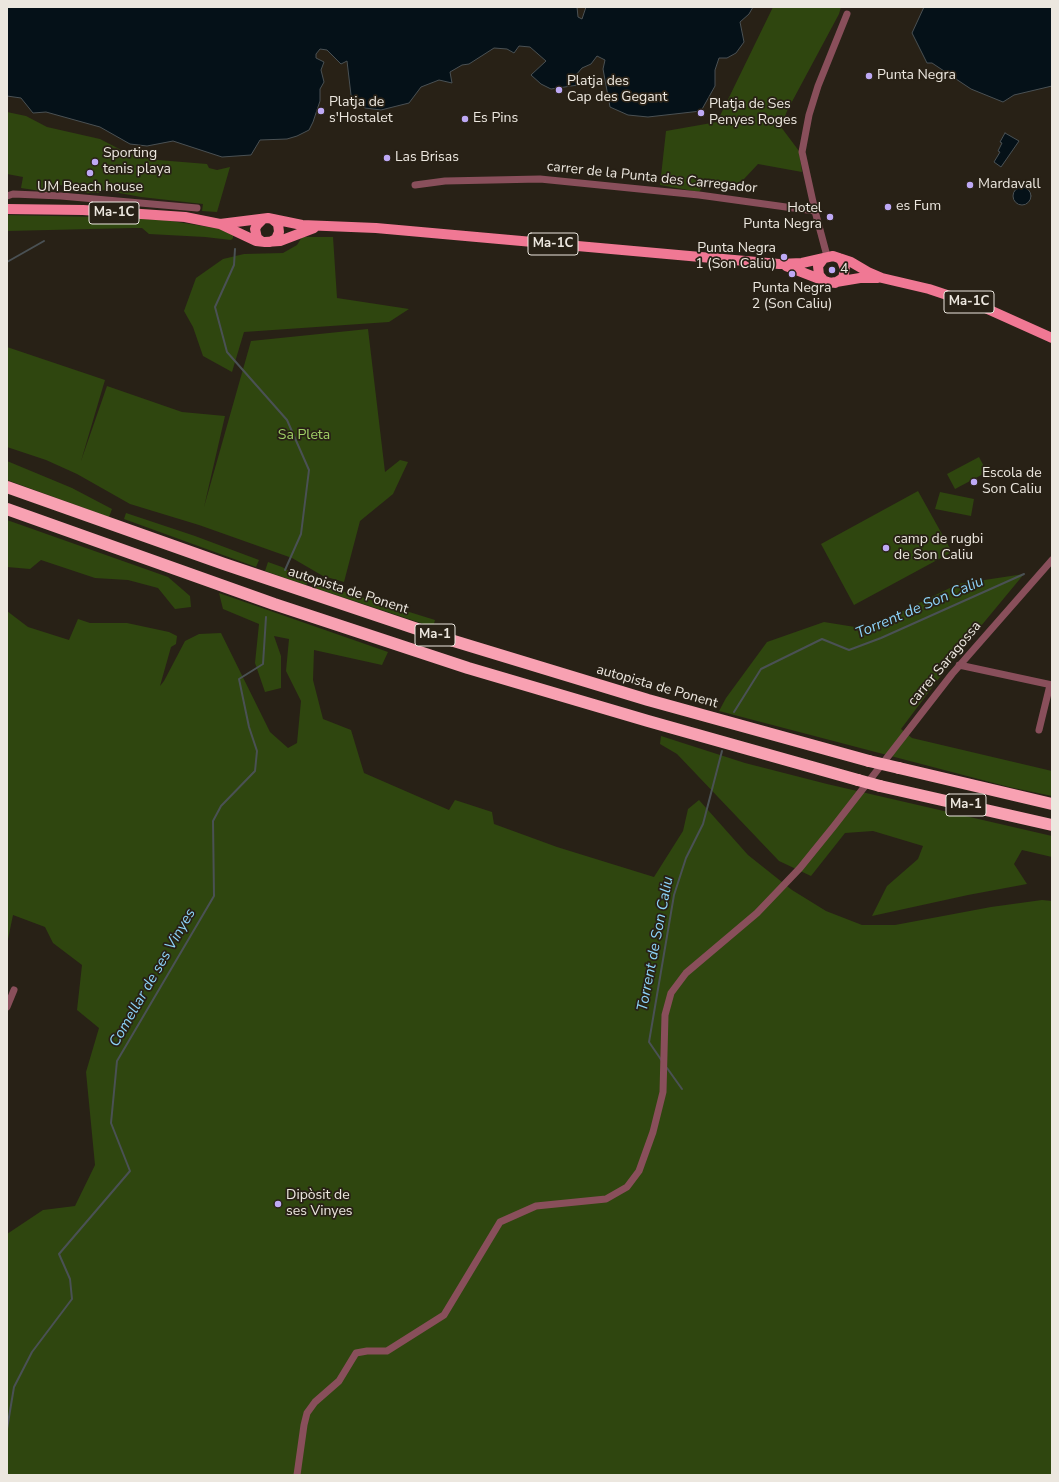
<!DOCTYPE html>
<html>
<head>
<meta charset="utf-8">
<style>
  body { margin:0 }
  #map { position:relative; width:1059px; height:1482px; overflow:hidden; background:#282116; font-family:"Nunito Sans",sans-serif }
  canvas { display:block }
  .frame { position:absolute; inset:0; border:8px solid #ece7df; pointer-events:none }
</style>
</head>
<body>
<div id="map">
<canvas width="1059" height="1482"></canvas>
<div class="frame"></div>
</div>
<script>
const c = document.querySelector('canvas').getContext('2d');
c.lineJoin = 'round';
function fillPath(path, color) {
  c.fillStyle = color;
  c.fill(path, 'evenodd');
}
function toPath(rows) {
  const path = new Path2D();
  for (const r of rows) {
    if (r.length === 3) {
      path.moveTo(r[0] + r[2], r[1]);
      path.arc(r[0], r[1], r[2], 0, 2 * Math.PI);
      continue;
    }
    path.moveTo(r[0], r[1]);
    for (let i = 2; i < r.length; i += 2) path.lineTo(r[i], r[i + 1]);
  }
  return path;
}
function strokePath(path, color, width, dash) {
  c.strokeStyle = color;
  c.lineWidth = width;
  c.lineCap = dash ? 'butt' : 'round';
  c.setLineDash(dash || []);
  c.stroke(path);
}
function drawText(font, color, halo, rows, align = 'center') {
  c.font = font + ' "Nunito Sans",sans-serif';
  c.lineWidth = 3.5;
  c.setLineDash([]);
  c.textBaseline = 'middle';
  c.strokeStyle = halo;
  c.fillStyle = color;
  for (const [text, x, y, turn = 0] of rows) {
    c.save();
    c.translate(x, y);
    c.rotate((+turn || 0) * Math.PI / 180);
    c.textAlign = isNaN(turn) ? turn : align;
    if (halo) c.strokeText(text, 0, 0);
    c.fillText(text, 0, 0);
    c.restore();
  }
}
fillPath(toPath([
  [773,7,841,7,839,14,787,111,781,127,799,151,802,172,758,164,744,179,732,186,709,179,699,192,660,185,666,131,717,122],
  [7,112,26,116,47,127,100,139,127,153,158,160,207,164,209,168,217,170,230,167,217,212,202,211,203,204,141,197,103,190,99,193,86,193,82,189,60,185,47,192,21,188,23,177,7,174],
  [7,215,99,217,165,220,221,229,233,235,233,238,231,240,205,237,149,234,142,228,134,228,7,231],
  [302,237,333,237,337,298,409,309,389,322,244,332,232,372,203,356,193,327,184,311,196,278,223,259,244,254,283,253,297,245],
  [368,329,385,472,400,460,408,462,393,494,360,521,344,582,323,576,292,558,199,525,130,504,77,474,46,460,7,447,7,347,105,380,81,461,107,386,182,412,225,416,204,507,251,341],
  [979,457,987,472,955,489,947,474],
  [7,461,72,488,112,509,109,517,7,480],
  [918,491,952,552,854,605,821,544],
  [940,492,974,499,971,516,935,509],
  [126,513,195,536,259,560,256,567,124,519],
  [7,520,168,577,190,596,191,607,175,609,158,588,128,580,95,578,41,560,30,569,7,567],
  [268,562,282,567,308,582,306,585,265,571],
  [1024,574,952,661,901,729,912,738,1052,771,1052,796,1009,787,719,711,726,698,767,642,824,622,855,627,860,632,958,584],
  [313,582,435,620,433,627,312,587],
  [219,593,388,652,382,665,314,650,313,680,323,719,351,730,364,773,449,810,455,800,492,812,494,824,557,847,654,877,683,831,688,809,699,800,748,855,792,890,826,911,862,925,895,925,991,907,1042,900,1052,901,1052,1475,7,1475,7,1234,43,1210,75,1206,95,1165,86,1072,99,1028,77,1010,82,965,53,943,45,927,13,915,7,944,7,611,28,627,69,640,78,619,90,623,127,623,169,632,177,636,176,644,171,647,160,686,164,681,185,641,199,634,221,633,270,732,288,748,297,743,301,701,286,671,289,639,274,636,281,656,281,688,265,692,255,663,259,624,223,609],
  [661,736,745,763,827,784,1052,836,1052,857,1022,850,1014,864,1027,884,968,895,872,916,887,886,918,859,923,846,873,831,845,833,811,876,779,861,677,754,660,744]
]), '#2f460f');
const water = toPath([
  [7,7,577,7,578,17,582,19,586,7,753,7,749,14,740,22,744,42,736,53,727,58,719,58,715,70,715,86,701,111,648,117,628,115,610,107,603,69,605,60,597,56,591,64,582,68,576,75,578,85,551,89,541,84,531,75,546,61,530,47,519,46,514,53,507,49,494,48,469,64,462,65,450,72,452,83,439,80,421,87,409,103,381,110,365,108,355,102,351,95,347,61,341,64,327,50,320,49,316,54,316,58,324,62,321,70,324,82,320,89,320,101,313,122,309,130,297,136,287,139,260,140,251,155,222,157,173,141,147,146,130,144,100,127,46,112,33,113,21,98,7,96,7,7],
  [924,7,1052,7,1052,86,1014,95,1003,102,971,89,932,63,927,63,912,33,924,7],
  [1005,133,1019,141,1001,167,994,162,1000,152,998,151,1002,143,1000,142,1005,133],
  [1022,196,9]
]);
fillPath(water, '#051118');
strokePath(water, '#4a5154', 1);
strokePath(toPath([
  [235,249,234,265,215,307,227,352,287,420,309,470,301,534,285,570],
  [7,262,44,241],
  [734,712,761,669,822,639,849,650,881,638,1024,574],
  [662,1061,649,1042,674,895,686,858,703,824,722,751],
  [667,1068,682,1089],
  [7,1429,14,1387,32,1352,72,1299,70,1279,59,1254,130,1171,111,1123,117,1061,214,896,213,821,221,806,255,771,257,751,249,727,239,679,263,664,266,617]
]), '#4a5154', 2);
strokePath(toPath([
  [415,185,445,181,540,179,699,195,815,211],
  [7,196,13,194,61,196,197,208],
  [827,256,815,211,802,152,809,115,818,86,847,14],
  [959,665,1052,685],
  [1039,730,1050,685],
  [7,1007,14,990],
  [297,1475,304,1425,307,1413,315,1402,339,1381,356,1353,367,1351,387,1351,444,1315,500,1222,536,1206,606,1199,627,1187,639,1171,653,1132,663,1092,665,1015,671,993,686,973,757,913,800,868,834,826,952,674,1052,560]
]), '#894f5b', 7);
strokePath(toPath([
  [7,209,83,210,185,217,220,224,256,241,265,242,280,241,314,228],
  [220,224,268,218,302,225,376,228,779,264,802,263,824,258],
  [261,241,257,238,255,229,257,225,263,219],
  [270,242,276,239,279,232,278,224,272,219],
  [786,266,830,283,860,278,878,278],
  [825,282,819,275,818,266,824,258,833,256,851,262,868,272,882,278,929,289,983,307,1052,338],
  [835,283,843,278,845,269,842,261,839,258]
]), '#f07894', 10);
strokePath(toPath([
  [7,487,224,564,444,638,648,700,869,761],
  [7,509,274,604,468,668,648,721,858,780],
  [899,768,1052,804],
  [880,786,1052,825]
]), '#f8a1b2', 12);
strokePath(toPath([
  [869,761,899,768],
  [858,780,880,786]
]), '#f8a1b2', 12);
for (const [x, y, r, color] of [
  [869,76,4,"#bea9f5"],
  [559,90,4,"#bea9f5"],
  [321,111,4,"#bea9f5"],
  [701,113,4,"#bea9f5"],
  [465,119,4,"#bea9f5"],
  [387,158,4,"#bea9f5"],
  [95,162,4,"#bea9f5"],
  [90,173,4,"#bea9f5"],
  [970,185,4,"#bea9f5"],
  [888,207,4,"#bea9f5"],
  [830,217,4,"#bea9f5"],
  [784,257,4,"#bea9f5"],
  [832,270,4,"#bea9f5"],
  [792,274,4,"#bea9f5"],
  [974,482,4,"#bea9f5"],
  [886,548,4,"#bea9f5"],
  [278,1204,4,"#bea9f5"]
]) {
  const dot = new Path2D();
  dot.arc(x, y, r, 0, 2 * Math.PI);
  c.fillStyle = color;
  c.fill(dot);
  strokePath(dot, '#282116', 1.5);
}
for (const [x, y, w] of [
  [114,213,50],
  [553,244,50],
  [969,302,50],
  [435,635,40],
  [966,805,40]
]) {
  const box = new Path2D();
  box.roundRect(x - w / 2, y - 11, w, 22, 3);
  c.fillStyle = '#282116';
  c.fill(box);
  strokePath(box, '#ece7df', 1);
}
drawText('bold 13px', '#ece7df', null, [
  ["Ma-1C",114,213],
  ["Ma-1C",553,244],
  ["Ma-1C",969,302],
  ["Ma-1",435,635],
  ["Ma-1",966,805]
]);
drawText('14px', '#ece7df', '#282116', [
  ["Punta Negra",877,76],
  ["Platja des",567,82],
  ["Cap des Gegant",567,98],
  ["Platja de",329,103],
  ["s'Hostalet",329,119],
  ["Platja de Ses",709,105],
  ["Penyes Roges",709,121],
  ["Es Pins",473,119],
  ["Sporting",103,154],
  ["tenis playa",103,170],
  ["Las Brisas",395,158],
  ["Mardavall",978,185],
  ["UM Beach house",90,188,"center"],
  ["es Fum",896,207],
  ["Hotel",822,209,"right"],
  ["Punta Negra",822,225,"right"],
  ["Punta Negra",776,249,"right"],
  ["1 (Son Caliu)",776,265,"right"],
  ["4",840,270],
  ["Punta Negra",792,289,"center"],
  ["2 (Son Caliu)",792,305,"center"],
  ["Escola de",982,474],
  ["Son Caliu",982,490],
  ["camp de rugbi",894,540],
  ["de Son Caliu",894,556],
  ["Dipòsit de",286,1196],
  ["ses Vinyes",286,1212]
], 'left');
drawText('14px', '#ece7df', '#282116', [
  ["carrer de la Punta des Carregador",652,178,6],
  ["autopista de Ponent",348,591,18],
  ["carrer Saragossa",945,664,-50],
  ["autopista de Ponent",657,687,16]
]);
drawText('14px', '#a0d066', '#282116', [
  ["Sa Pleta",304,436]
]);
drawText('italic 15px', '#8cd2f7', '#282116', [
  ["Torrent de Son Caliu",920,608,-23],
  ["Torrent de Son Caliu",656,944,-79],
  ["Comellar de ses Vinyes",153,978,-60]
]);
</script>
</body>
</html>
